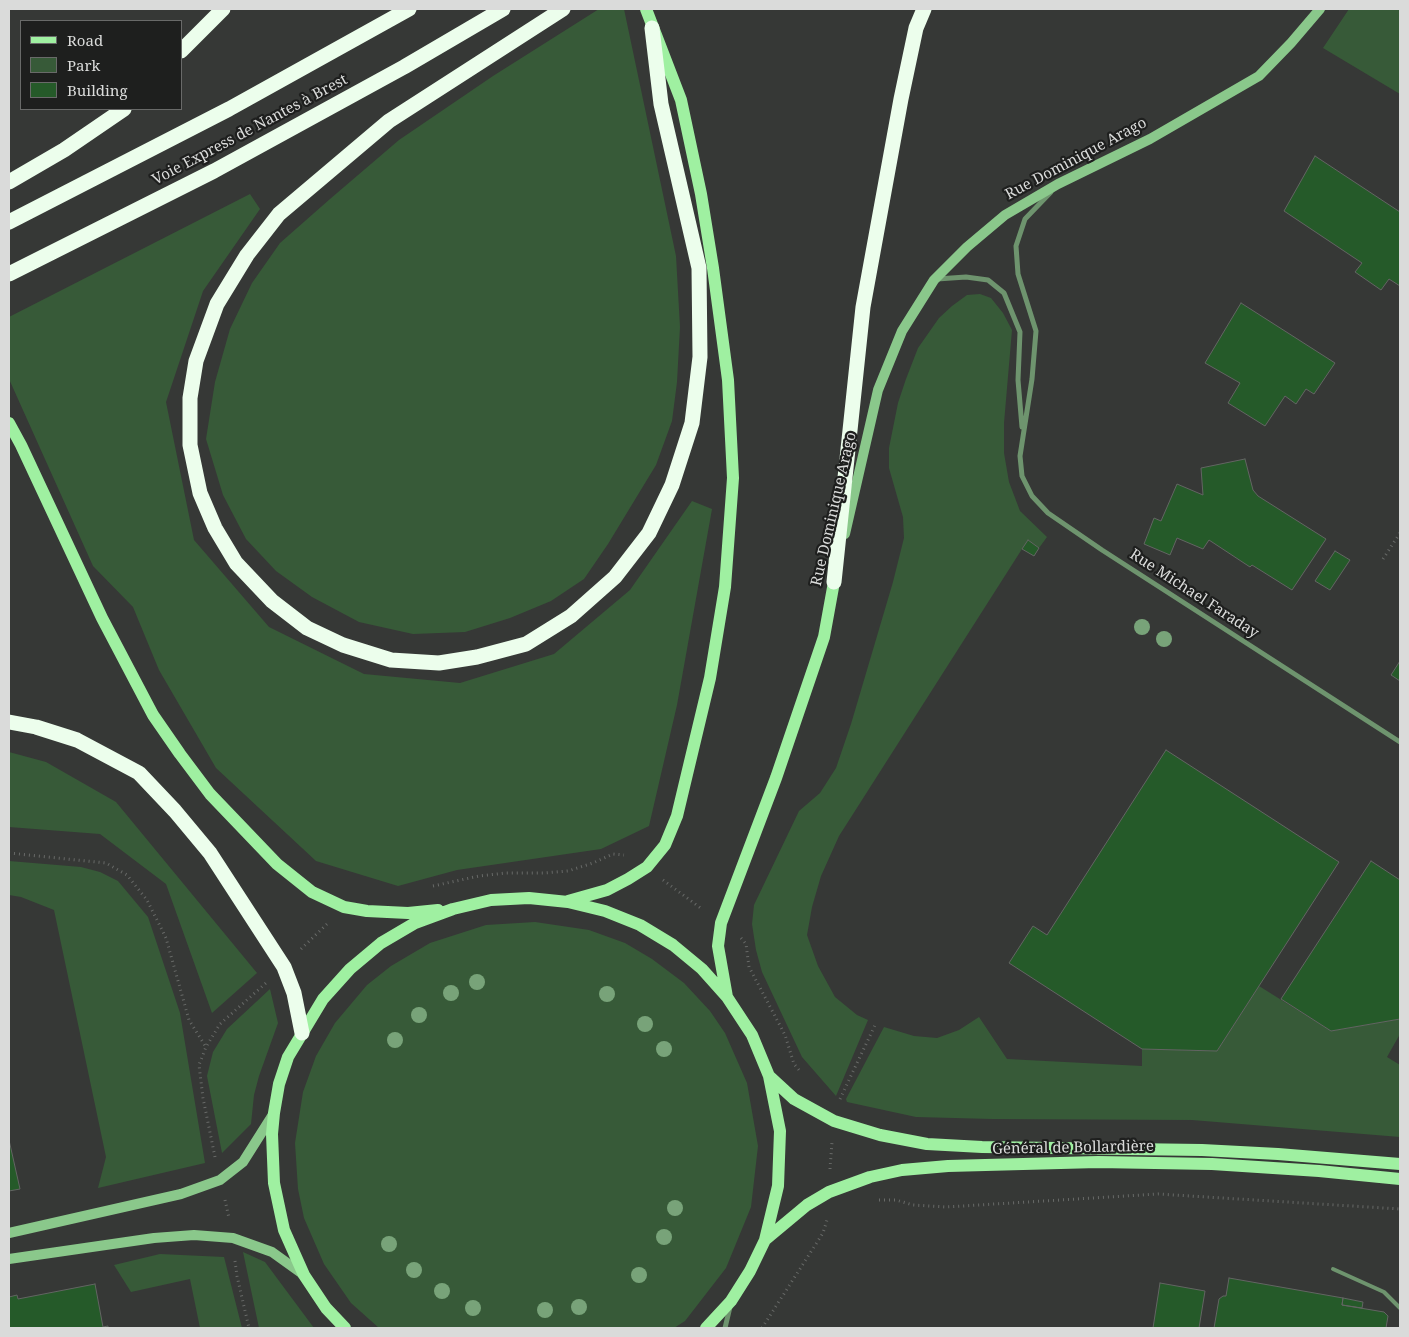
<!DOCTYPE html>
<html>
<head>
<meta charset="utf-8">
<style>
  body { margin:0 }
  #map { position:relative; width:1409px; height:1337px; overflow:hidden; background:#363836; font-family:"Noto Serif",serif }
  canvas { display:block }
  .frame { position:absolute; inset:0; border:10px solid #dadbda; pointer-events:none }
  .legend { position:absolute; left:20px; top:20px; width:162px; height:90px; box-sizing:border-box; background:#1e1f1e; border:1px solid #696a69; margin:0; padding:6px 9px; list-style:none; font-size:15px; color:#dadbda }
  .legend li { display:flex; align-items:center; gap:10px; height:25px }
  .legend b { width:25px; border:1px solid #696a69 }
</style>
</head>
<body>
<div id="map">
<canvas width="1409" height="1337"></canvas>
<div class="frame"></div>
<ul class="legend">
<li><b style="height:6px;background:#9ff0a1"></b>Road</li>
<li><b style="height:14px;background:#375a38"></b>Park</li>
<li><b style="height:14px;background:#255a29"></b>Building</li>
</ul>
</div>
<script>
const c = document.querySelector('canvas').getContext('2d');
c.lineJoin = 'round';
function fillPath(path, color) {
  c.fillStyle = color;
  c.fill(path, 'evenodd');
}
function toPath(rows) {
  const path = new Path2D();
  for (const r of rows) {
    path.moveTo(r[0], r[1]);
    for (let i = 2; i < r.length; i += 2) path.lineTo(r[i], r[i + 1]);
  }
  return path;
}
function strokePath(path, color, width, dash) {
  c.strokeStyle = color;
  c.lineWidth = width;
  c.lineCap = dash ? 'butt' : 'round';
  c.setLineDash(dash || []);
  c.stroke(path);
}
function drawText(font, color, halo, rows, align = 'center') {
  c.font = font + ' "Noto Serif",serif';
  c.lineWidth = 4.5;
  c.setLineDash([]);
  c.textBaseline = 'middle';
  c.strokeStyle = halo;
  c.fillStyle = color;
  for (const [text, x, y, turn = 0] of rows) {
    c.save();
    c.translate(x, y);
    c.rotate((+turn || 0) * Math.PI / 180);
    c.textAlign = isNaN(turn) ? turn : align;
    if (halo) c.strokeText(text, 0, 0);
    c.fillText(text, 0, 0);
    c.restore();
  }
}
fillPath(toPath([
  [599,9,624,9,676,256,680,327,677,382,672,421,656,465,608,544,584,579,551,601,510,618,465,632,413,634,359,622,312,597,276,571,246,539,223,495,206,439,215,382,230,329,252,283,280,243,330,199,399,140,493,76],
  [1349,9,1400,9,1400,94,1323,48],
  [250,194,260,209,203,291,166,402,194,540,269,627,364,674,460,683,554,654,630,590,692,501,712,509,677,705,649,826,601,849,457,870,398,886,316,861,216,768,159,670,133,607,93,566,9,379,9,317],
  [980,294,991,298,1003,313,1012,330,1004,423,1004,453,1009,482,1020,511,1047,537,1039,548,1028,540,1022,549,839,836,821,876,812,907,807,935,818,966,835,997,857,1015,868,1020,836,1096,802,1057,762,972,756,950,752,924,754,905,799,811,820,793,836,768,851,724,893,582,904,538,903,517,889,468,889,448,898,403,906,379,918,348,939,318,952,306,967,295],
  [9,752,46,762,116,802,257,973,212,1013,166,884,100,834,9,827],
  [9,861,81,867,100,872,118,881,148,917,180,1013,205,1163,98,1188,106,1157,54,910,21,897,9,895],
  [535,922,589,930,625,943,652,959,684,983,710,1011,725,1033,747,1083,758,1146,751,1207,726,1268,685,1321,674,1328,379,1328,351,1303,324,1264,304,1218,298,1189,295,1143,303,1092,316,1056,335,1023,367,985,391,966,430,943,486,925],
  [1259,986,1331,1031,1400,1019,1400,1034,1387,1057,1400,1065,1400,1137,1192,1120,992,1119,916,1117,847,1102,846,1099,884,1027,914,1036,937,1038,959,1030,979,1017,1007,1059,1142,1066,1142,1049,1217,1051],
  [270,989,278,1023,259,1076,254,1095,251,1124,222,1153,207,1076,213,1052,227,1029],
  [243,1252,265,1262,314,1328,259,1328],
  [160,1254,224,1257,242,1328,200,1328,190,1279,131,1292,114,1265]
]), '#375a38');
const building = toPath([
  [1315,156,1400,212,1400,286,1389,279,1381,290,1355,272,1362,263,1284,211,1315,156],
  [1241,303,1335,363,1314,394,1306,389,1296,404,1285,396,1265,426,1228,403,1240,383,1205,363,1241,303],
  [1245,459,1253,490,1258,496,1326,539,1292,590,1252,565,1250,567,1209,540,1203,549,1177,538,1170,555,1144,544,1154,518,1161,521,1177,484,1203,495,1201,468,1245,459],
  [1028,540,1039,548,1034,556,1022,549,1028,540],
  [1335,551,1350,560,1330,590,1315,581,1335,551],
  [1400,661,1400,681,1391,675,1400,661],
  [1166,750,1339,862,1217,1051,1142,1049,1009,963,1033,926,1047,935,1166,750],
  [1371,861,1400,880,1400,1019,1331,1031,1281,999,1371,861],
  [9,1140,20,1189,9,1191,9,1140],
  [1229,1278,1343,1298,1342,1305,1384,1312,1388,1316,1386,1328,1214,1328,1219,1299,1223,1296,1226,1296,1229,1278],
  [1160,1283,1205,1291,1199,1328,1153,1328,1160,1283],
  [95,1284,103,1327,108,1326,108,1328,9,1328,9,1297,17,1295,18,1299,95,1284],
  [1343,1298,1363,1302,1362,1308,1342,1305,1343,1298]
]);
fillPath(building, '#255a29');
strokePath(building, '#636563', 1);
strokePath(toPath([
  [1383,559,1400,533],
  [9,853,106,863,127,875,147,900,166,938,189,1020,206,1047],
  [663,880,702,909],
  [433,886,479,876,506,873,544,873,568,871,593,863,613,854,624,855],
  [741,938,746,944,749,967,785,1035,794,1064,799,1070],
  [301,949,327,924],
  [840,1099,876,1023],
  [215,1157,203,1098,199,1065,206,1047,220,1024,266,983],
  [830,1169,832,1142],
  [225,1200,229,1218],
  [879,1200,896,1200,913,1205,946,1207,1158,1194,1400,1209],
  [235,1261,237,1276,249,1328],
  [762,1328,823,1233,827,1220]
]), '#686a68', 3, [1, 4]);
strokePath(toPath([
  [1333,1269,1384,1292,1400,1308]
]), '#6e946e', 4);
strokePath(toPath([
  [1051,192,1025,219,1016,246,1018,274,1036,331,1032,379,1020,456,1022,476,1032,496,1048,513,1102,550,1400,742],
  [937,279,966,277,988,280,1004,293,1020,332,1018,380,1022,427],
  [725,1328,730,1307]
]), '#6e946e', 5);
strokePath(toPath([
  [845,534,878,390,902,331,934,280,967,247,1005,215,1058,184,1150,139,1259,76,1291,43,1320,9],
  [9,1233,181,1194,220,1180,243,1162,274,1113],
  [9,1259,154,1238,194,1235,233,1238,272,1252,304,1275]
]), '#8ac88b', 10);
strokePath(toPath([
  [9,423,21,445,102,618,153,715,180,754,210,794,277,864,312,892,344,907,367,911,408,913,438,910],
  [568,901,607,890,628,879,647,867,665,845,677,816,710,678,725,587,733,478,728,380,713,268,701,194,681,100,646,9],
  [727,997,718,946,721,923,776,778,824,637,834,582],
  [769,1076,794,1099,834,1121,880,1135,927,1144,982,1147,1202,1150,1278,1154,1400,1164],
  [765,1240,807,1205,829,1192,870,1177,902,1170,948,1166,1098,1162,1212,1164,1319,1171,1400,1179],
  [345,1328,326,1308,304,1275,284,1230,274,1183,272,1134,274,1113,279,1084,288,1057,323,999,350,969,381,943,415,923,453,909,491,900,529,898,568,902,605,911,640,925,673,945,702,969,727,997,752,1035,769,1076,780,1131,778,1186,765,1240,750,1271,731,1301,706,1328]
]), '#9ff0a1', 12);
strokePath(toPath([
  [563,9,389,121,279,214,247,255,217,304,196,361,190,398,190,445,200,493,215,528,236,563,272,601,307,628,343,645,391,660,439,663,477,657,526,644,571,616,615,577,649,533,672,485,692,423,700,357,699,268,661,104,652,28],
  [181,51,223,9],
  [9,182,64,150,124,109],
  [9,222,229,109,409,9],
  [9,274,214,171,404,67,503,9],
  [834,582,863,307,901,99,916,28,924,9],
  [9,722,36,727,77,740,139,773,175,811,210,853,284,967,294,993,302,1033]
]), '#ecfeec', 15);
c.fillStyle = '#78a379';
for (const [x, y] of [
  [1142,627],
  [1164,639],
  [477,982],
  [451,993],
  [607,994],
  [419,1015],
  [645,1024],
  [395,1040],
  [664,1049],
  [675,1208],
  [664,1237],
  [389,1244],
  [414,1270],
  [639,1275],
  [442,1291],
  [579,1307],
  [473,1308],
  [545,1310]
]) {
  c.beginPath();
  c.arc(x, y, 8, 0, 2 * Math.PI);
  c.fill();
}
drawText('15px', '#dadbda', '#1e1f1e', [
  ["Voie Express de Nantes à Brest",250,130,-28],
  ["Rue Dominique Arago",1076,159,-28],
  ["Rue Dominique Arago",834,509,-77],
  ["Rue Michael Faraday",1194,594,33],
  ["Général de Bollardière",1073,1148,-1]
]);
</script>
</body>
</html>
